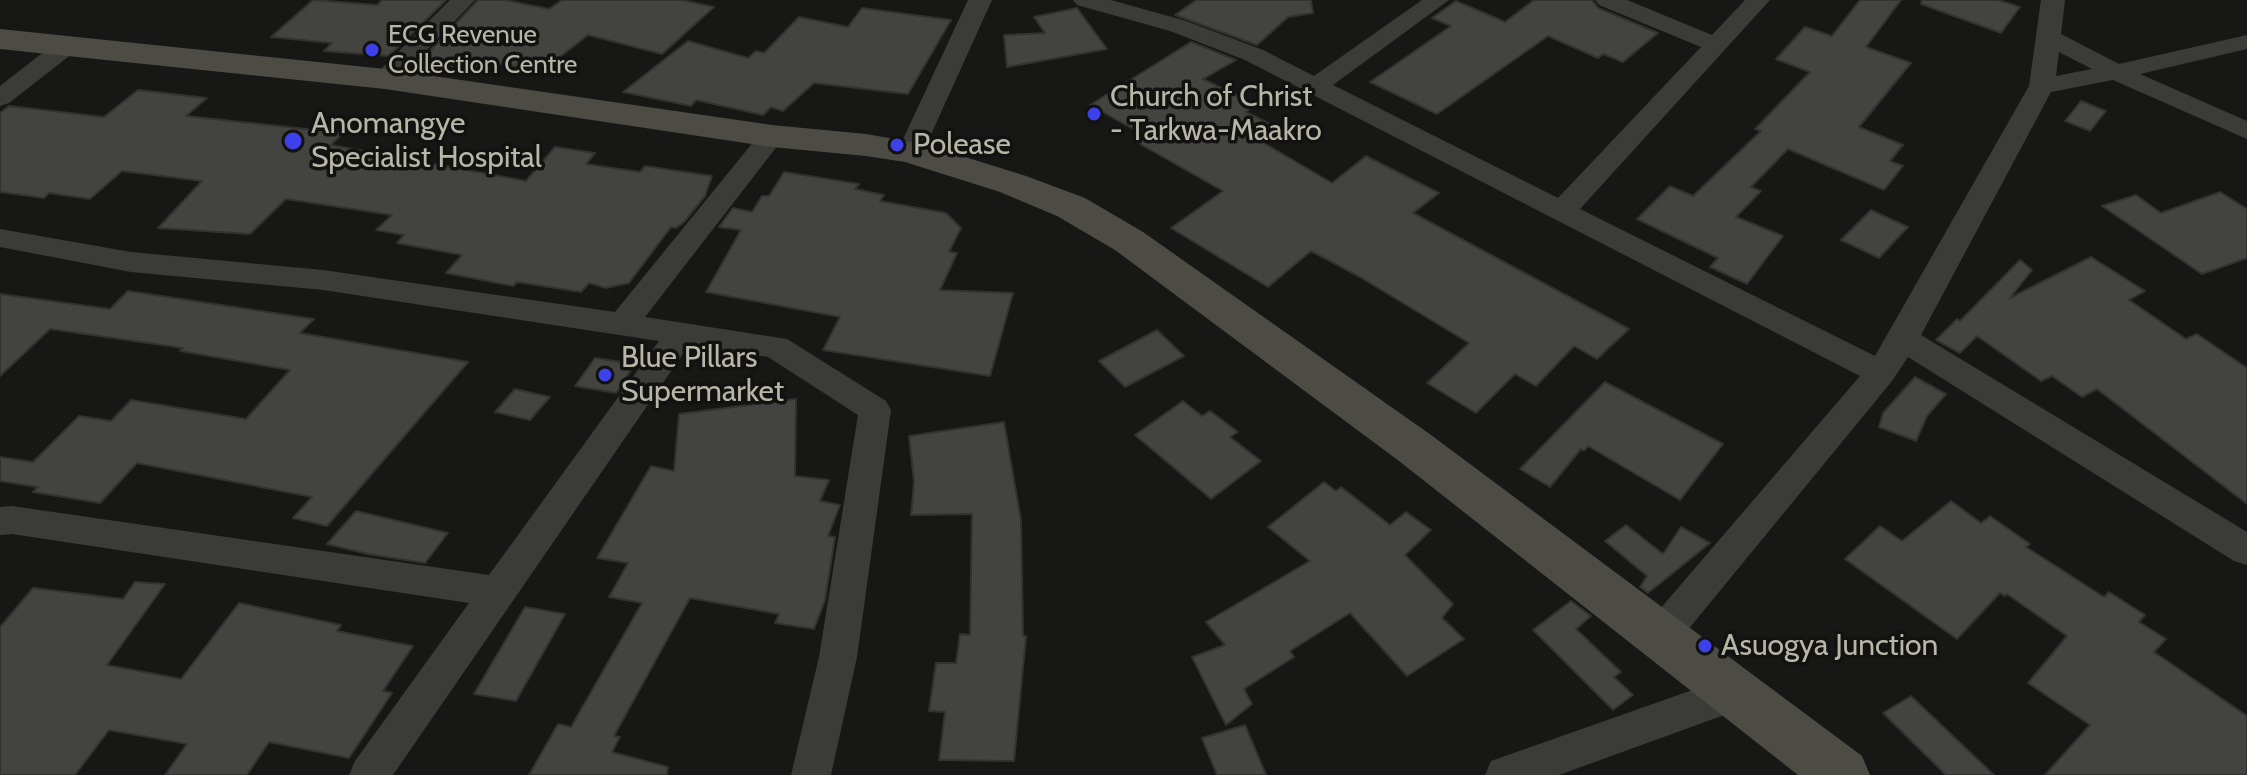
<!DOCTYPE html>
<html>
<head>
<meta charset="utf-8">
<style>
  body { margin:0 }
  canvas { display:block; background:#171716 }
</style>
</head>
<body>
<canvas width="2247" height="775"></canvas>
<script>
const c = document.querySelector('canvas').getContext('2d');
c.lineJoin = 'round';
function fillPath(path, color) {
  c.fillStyle = color;
  c.fill(path, 'evenodd');
}
function toPath(rows) {
  const path = new Path2D();
  for (const r of rows) {
    path.moveTo(r[0], r[1]);
    for (let i = 2; i < r.length; i += 2) path.lineTo(r[i], r[i + 1]);
  }
  return path;
}
function strokePath(path, color, width, dash) {
  c.strokeStyle = color;
  c.lineWidth = width;
  c.lineCap = dash ? 'butt' : 'round';
  c.setLineDash(dash || []);
  c.stroke(path);
}
function drawText(font, color, halo, rows, align = 'center') {
  c.font = font + ' Cabin,sans-serif';
  c.lineWidth = 7;
  c.setLineDash([]);
  c.textBaseline = 'middle';
  c.strokeStyle = halo;
  c.fillStyle = color;
  for (const [text, x, y, turn = 0] of rows) {
    c.save();
    c.translate(x, y);
    c.rotate((+turn || 0) * Math.PI / 180);
    c.textAlign = isNaN(turn) ? turn : align;
    if (halo) c.strokeText(text, 0, 0);
    c.fillText(text, 0, 0);
    c.restore();
  }
}
const building = toPath([
  [313,0,377,5,382,0,446,0,389,56,324,51,332,43,271,37,313,0],
  [478,0,505,0,549,9,562,0,682,0,714,7,662,54,588,35,539,73,503,63,494,70,429,64,433,60,422,59,478,0],
  [1196,0,1311,0,1313,13,1288,17,1257,45,1175,15,1196,0],
  [1534,0,1592,0,1598,8,1658,33,1623,62,1603,54,1598,58,1548,36,1437,114,1370,82,1451,26,1432,18,1456,1,1505,22,1534,0],
  [1860,0,1901,0,1866,47,1911,63,1859,127,1903,145,1890,161,1903,166,1884,190,1788,149,1751,187,1761,191,1736,217,1783,236,1747,284,1710,267,1718,258,1637,219,1670,186,1693,196,1761,131,1755,129,1810,72,1776,59,1805,27,1832,36,1860,0],
  [1922,0,1998,0,2020,7,2001,33,1921,4,1922,0],
  [862,8,951,20,908,94,814,83,783,111,771,107,763,115,696,100,691,106,623,92,688,41,748,58,756,51,764,53,799,17,848,27,862,8],
  [1077,8,1107,49,1007,67,1004,35,1045,33,1034,17,1077,8],
  [1191,42,1236,60,1203,79,1256,105,1246,112,1280,129,1262,142,1332,183,1366,156,1439,193,1413,213,1629,329,1597,359,1574,346,1536,386,1515,374,1476,413,1427,383,1469,343,1360,277,1311,251,1268,287,1171,228,1223,191,1133,140,1142,134,1090,105,1191,42],
  [138,90,207,98,186,116,343,133,331,145,526,181,555,147,595,153,586,164,640,172,645,166,712,176,705,196,684,222,676,228,671,227,629,283,606,288,589,283,581,292,517,282,513,286,446,273,462,255,397,243,404,235,376,230,392,215,286,199,250,234,158,228,202,181,122,171,90,199,49,193,44,198,0,192,0,113,9,106,104,117,138,90],
  [2081,101,2106,111,2090,131,2065,121,2081,101],
  [784,172,859,184,855,189,884,195,880,201,946,213,961,228,949,252,957,253,940,290,1013,293,990,376,823,350,840,317,706,292,741,230,719,227,733,208,752,212,762,196,769,196,784,172],
  [2220,192,2247,209,2247,258,2202,274,2102,206,2136,195,2161,213,2220,192],
  [1871,210,1908,227,1879,258,1841,240,1871,210],
  [2091,257,2145,291,2129,300,2186,339,2197,334,2247,368,2247,504,2097,389,2082,397,2052,376,2041,381,1977,336,1960,353,1936,340,1957,319,1960,321,2020,260,2032,270,2010,298,2091,257],
  [128,291,314,319,300,333,468,362,327,526,293,518,312,497,137,463,100,503,33,492,38,487,0,481,0,457,33,462,79,416,111,421,131,400,246,419,290,370,180,351,183,348,50,329,0,376,0,294,110,309,128,291],
  [1157,330,1184,356,1125,387,1099,361,1157,330],
  [595,358,635,364,616,393,575,386,595,358],
  [1915,377,1946,394,1927,416,1916,441,1879,427,1883,413,1915,377],
  [1605,382,1723,444,1680,500,1588,446,1584,451,1581,449,1550,487,1520,469,1605,382],
  [515,389,550,397,530,420,495,412,515,389],
  [796,399,795,476,829,480,820,501,840,505,828,536,835,537,825,600,814,629,775,623,779,614,690,598,614,736,620,737,612,752,668,767,667,775,529,775,558,724,571,727,642,603,609,597,628,563,597,558,651,466,674,471,679,414,796,399],
  [1183,401,1202,416,1210,411,1238,432,1230,437,1261,461,1211,499,1135,435,1183,401],
  [1004,422,1021,521,1023,636,1026,636,1014,761,939,760,945,712,929,711,936,663,956,663,960,634,970,635,972,514,911,515,914,482,909,436,1004,422],
  [1324,482,1336,491,1341,487,1390,525,1406,512,1431,530,1405,555,1453,604,1442,618,1464,639,1407,676,1350,613,1290,651,1294,657,1244,689,1252,704,1226,725,1192,657,1225,645,1206,622,1310,561,1268,527,1324,482],
  [1951,501,1981,523,1990,516,2030,544,2026,547,2104,597,2109,592,2145,615,2139,622,2166,639,2154,652,2247,716,2247,775,2045,775,2090,725,2028,683,2067,636,2007,594,2005,596,2000,593,1957,639,1845,559,1880,526,1902,541,1951,501],
  [356,511,448,533,425,563,368,554,327,544,356,511],
  [1626,525,1663,554,1681,527,1710,543,1648,593,1640,587,1647,576,1605,541,1626,525],
  [135,582,165,584,107,665,181,679,239,603,341,625,337,631,413,646,383,691,392,693,349,758,269,742,247,775,165,775,187,744,109,730,75,775,0,775,0,627,33,588,123,599,135,582],
  [1571,601,1591,616,1576,629,1621,672,1614,677,1633,695,1613,710,1533,630,1571,601],
  [525,607,565,614,516,701,474,694,525,607],
  [1911,696,1994,775,1946,775,1883,713,1911,696],
  [1245,725,1266,775,1217,775,1202,738,1245,725]
]);
fillPath(building, '#434440');
strokePath(building, '#323330', 2);
fillPath(toPath([
  [450,0,475,0,394,84,376,84,373,79,376,74,450,0],
  [968,0,992,0,923,152,919,158,910,160,901,158,897,152,968,0],
  [1073,0,1111,0,1186,21,1263,50,1314,76,1422,0,1449,0,1333,85,1558,198,1701,47,1599,5,1595,0,1627,0,1712,35,1745,0,1770,0,1580,209,1875,356,2029,86,2041,0,2065,0,2061,34,2119,64,2247,35,2247,49,2140,74,2247,121,2247,139,2113,80,2051,92,1921,335,2247,532,2247,565,2234,561,1908,357,1892,381,1673,648,1660,653,1647,648,1641,636,1647,624,1860,376,1245,60,1170,31,1077,5,1073,0],
  [2059,52,2092,69,2056,76,2059,52],
  [68,38,77,40,80,45,77,50,9,103,0,106,0,86,59,40,68,38],
  [772,128,781,130,785,136,645,317,787,339,886,401,891,410,857,657,831,775,791,775,819,657,858,415,768,357,689,345,393,775,349,775,355,761,469,603,12,534,0,535,0,507,12,506,489,575,659,341,323,290,131,272,0,247,0,229,131,252,323,270,615,312,763,130,772,128],
  [1735,675,1749,680,1755,693,1749,706,1559,775,1485,775,1491,761,1735,675]
]), '#3b3c37');
fillPath(toPath([
  [0,29,385,69,772,125,866,134,923,144,1026,176,1085,198,1143,232,1431,435,1862,756,1870,775,1798,775,1399,461,1115,250,1057,216,1000,192,905,162,866,156,772,147,385,89,0,49,0,29]
]), '#4c4c45');
for (const [x, y, r, color] of [
  [372,50,8,"#3c41e9"],
  [1094,114,8,"#3c41e9"],
  [293,141,10,"#3c41e9"],
  [897,145,8,"#3c41e9"],
  [605,375,8,"#3c41e9"],
  [1705,646,8,"#3c41e9"]
]) {
  const dot = new Path2D();
  dot.arc(x, y, r, 0, 2 * Math.PI);
  c.fillStyle = color;
  c.fill(dot);
  strokePath(dot, '#121211', 3);
}
drawText('26px', '#b7b7a8', '#121211', [
  ["ECG Revenue",388,35],
  ["Collection Centre",388,65]
], 'left');
drawText('30px', '#b7b7a8', '#121211', [
  ["Church of Christ",1110,97],
  ["- Tarkwa-Maakro",1110,131],
  ["Anomangye",311,124],
  ["Specialist Hospital",311,158],
  ["Polease",913,145],
  ["Blue Pillars",621,358],
  ["Supermarket",621,392],
  ["Asuogya Junction",1721,646]
], 'left');
</script>
</body>
</html>
